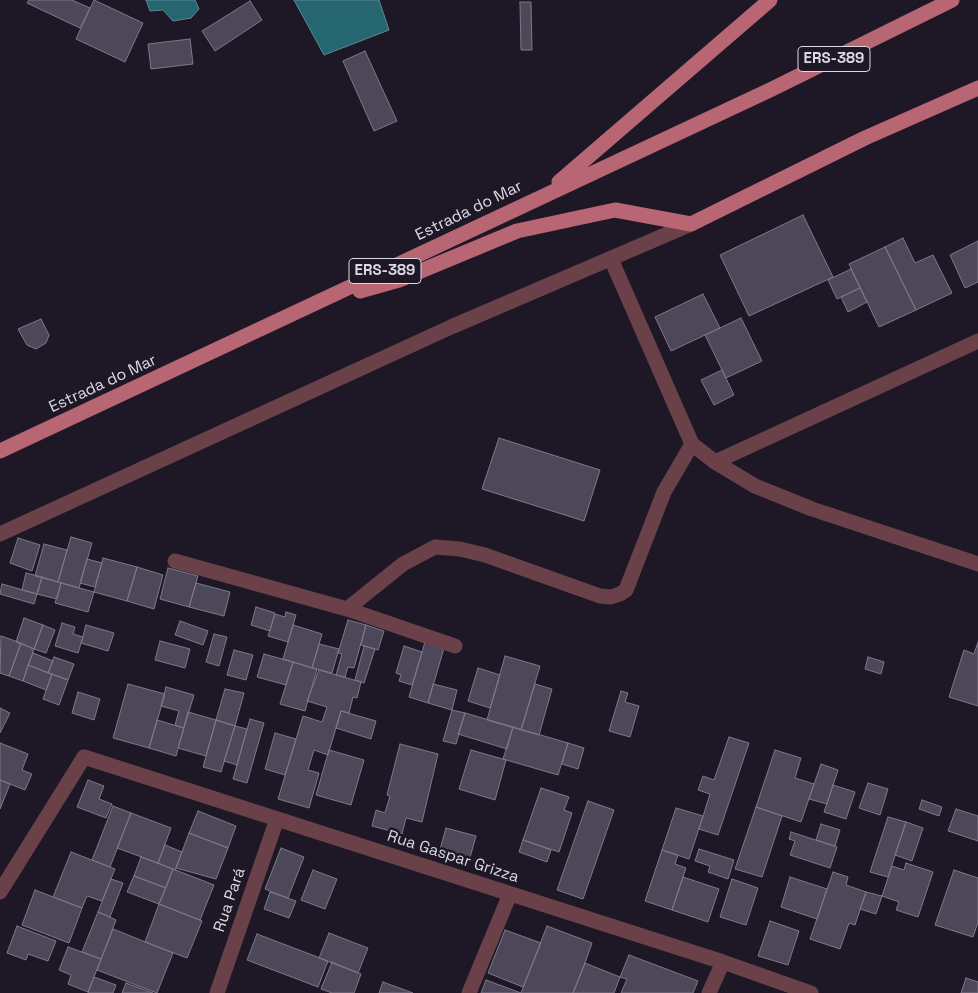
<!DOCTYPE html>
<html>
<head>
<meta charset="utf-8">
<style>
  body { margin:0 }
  canvas { display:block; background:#1e1826 }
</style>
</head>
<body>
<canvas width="978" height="993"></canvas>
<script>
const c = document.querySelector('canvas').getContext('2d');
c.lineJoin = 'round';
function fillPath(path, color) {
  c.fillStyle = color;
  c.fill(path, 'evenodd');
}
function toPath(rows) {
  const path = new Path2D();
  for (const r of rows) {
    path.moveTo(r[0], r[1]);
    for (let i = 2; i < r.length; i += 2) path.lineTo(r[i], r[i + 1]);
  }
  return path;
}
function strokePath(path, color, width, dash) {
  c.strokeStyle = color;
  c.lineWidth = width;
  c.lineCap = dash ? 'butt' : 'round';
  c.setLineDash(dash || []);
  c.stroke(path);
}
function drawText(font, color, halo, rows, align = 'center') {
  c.font = font + ' "Space Grotesk",sans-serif';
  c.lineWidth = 5;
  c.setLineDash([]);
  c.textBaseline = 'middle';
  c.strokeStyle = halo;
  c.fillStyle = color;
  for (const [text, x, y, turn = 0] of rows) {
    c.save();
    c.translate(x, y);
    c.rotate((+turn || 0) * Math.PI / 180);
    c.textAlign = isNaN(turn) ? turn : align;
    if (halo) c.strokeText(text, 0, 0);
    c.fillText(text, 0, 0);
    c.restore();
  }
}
const water = toPath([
  [146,0,195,0,199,9,191,18,173,21,163,10,150,11,146,0],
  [294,0,379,0,389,30,324,55,294,0]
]);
fillPath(water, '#256671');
strokePath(water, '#5c8893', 1);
const building = toPath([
  [29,0,72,0,90,8,80,28,27,3,29,0],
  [94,0,143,23,125,62,76,39,94,0],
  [250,1,262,20,215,51,202,31,250,1],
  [520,2,531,2,532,50,521,50,520,2],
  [190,39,193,64,151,69,148,44,190,39],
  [365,51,397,121,374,131,343,61,365,51],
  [803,215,833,277,749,316,720,255,803,215],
  [903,238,915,263,933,255,952,293,916,310,885,247,903,238],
  [978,241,978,282,965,288,950,255,978,241],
  [885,247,916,310,879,327,849,264,885,247],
  [851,269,860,288,837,299,828,280,851,269],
  [860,288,867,302,848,312,841,297,860,288],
  [703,294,720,328,671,351,655,317,703,294],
  [741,318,762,361,726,378,705,335,741,318],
  [41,319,49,335,46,343,36,349,27,345,18,329,41,319],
  [722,370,734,395,714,405,701,380,722,370],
  [499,438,600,470,584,521,482,489,499,438],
  [71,537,92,543,79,588,58,582,71,537],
  [18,538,40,545,32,571,10,563,18,538],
  [44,544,67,550,58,582,35,576,44,544],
  [103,558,137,567,127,601,94,592,103,558],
  [87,559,102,563,95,587,80,583,87,559],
  [137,567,163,575,154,609,127,601,137,567],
  [168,568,198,576,189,607,160,599,168,568],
  [26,573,42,577,37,594,22,590,26,573],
  [42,577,61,583,57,599,37,594,42,577],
  [61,583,94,592,88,612,55,603,61,583],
  [196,583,230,592,224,616,189,607,196,583],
  [2,584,37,594,34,604,0,594,2,584],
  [256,607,275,613,270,631,251,625,256,607],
  [286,612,296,615,288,642,268,636,275,614,285,617,286,612],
  [24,618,43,625,34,649,16,642,24,618],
  [348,620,366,625,354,668,348,667,345,677,336,675,342,654,338,653,348,620],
  [180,621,208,631,203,645,175,635,180,621],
  [62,623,75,627,73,634,83,637,78,653,55,646,62,623],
  [43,625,55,630,46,653,34,649,43,625],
  [86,625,114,633,108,651,81,643,86,625],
  [293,625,322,634,312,668,283,659,293,625],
  [366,625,384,631,378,650,361,645,366,625],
  [214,634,227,637,219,666,206,662,214,634],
  [1,636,21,643,9,676,0,673,1,636],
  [160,641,190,649,185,668,155,660,160,641],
  [425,642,444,648,428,703,409,697,425,642],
  [978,642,978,706,949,697,964,650,974,654,978,642],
  [21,643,34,649,23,681,9,676,21,643],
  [319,644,339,649,332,673,312,668,319,644],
  [364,646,375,649,364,683,355,680,364,646],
  [404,646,422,652,412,685,399,681,401,675,396,673,404,646],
  [234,650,253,655,246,680,227,675,234,650],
  [33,653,53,661,48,673,28,665,33,653],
  [264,654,293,662,286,685,257,677,264,654],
  [505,656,540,666,521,730,487,720,505,656],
  [54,657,74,664,68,680,48,673,54,657],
  [868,657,884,662,881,674,865,669,868,657],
  [293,662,317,669,305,711,280,704,293,662],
  [28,665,52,674,46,690,23,681,28,665],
  [478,668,500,675,490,708,468,701,478,668],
  [319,670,361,682,357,698,353,697,349,713,341,711,328,755,314,750,308,770,319,773,309,808,278,799,303,716,322,722,327,707,307,701,319,670],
  [52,674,68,680,59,705,43,699,52,674],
  [128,684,165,694,149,748,113,738,128,684],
  [433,684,457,690,452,710,428,703,433,684],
  [535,684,552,689,539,735,521,730,535,684],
  [166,687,194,695,184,728,175,725,179,711,161,706,166,687],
  [225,689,244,693,235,726,216,720,225,689],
  [621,691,628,693,625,702,639,706,630,737,609,731,621,691],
  [78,692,100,699,94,720,72,713,78,692],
  [0,708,10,713,0,733,0,708],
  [452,710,465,713,456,744,443,741,452,710],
  [341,711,376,721,371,739,336,728,341,711],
  [188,712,216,720,206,756,178,748,188,712],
  [465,713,513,727,507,749,458,734,465,713],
  [250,719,264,723,247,783,233,779,250,719],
  [157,720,184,728,176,756,149,748,157,720],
  [216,720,235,726,221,772,203,767,216,720],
  [235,726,247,729,237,765,224,761,235,726],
  [513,727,568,743,558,775,503,759,513,727],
  [275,733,296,739,285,775,265,769,275,733],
  [729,737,749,743,718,835,699,829,710,794,698,790,703,776,714,780,729,737],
  [0,743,28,754,22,770,32,774,25,790,0,780,0,743],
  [568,743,584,748,578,769,562,764,568,743],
  [400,744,438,754,422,822,406,818,402,834,372,826,376,810,385,813,390,796,387,795,400,744],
  [329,750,364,760,351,805,316,795,329,750],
  [471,750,506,760,495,800,459,789,471,750],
  [775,750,801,758,795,778,814,784,801,822,756,807,775,750],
  [821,764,838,770,827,804,809,799,821,764],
  [0,780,10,784,0,809,0,780],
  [88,780,104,786,99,799,112,804,106,818,77,807,88,780],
  [868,783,888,789,880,815,859,808,868,783],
  [833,785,855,792,846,819,824,812,833,785],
  [541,788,569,797,564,810,572,813,559,852,523,840,541,788],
  [922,800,942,807,939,816,919,809,922,800],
  [588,801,614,810,583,899,557,890,588,801],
  [113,806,131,813,110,867,92,860,113,806],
  [756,807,782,816,762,877,735,869,756,807],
  [676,808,703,816,689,859,662,850,676,808],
  [956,809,978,816,978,841,948,831,956,809],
  [198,811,236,826,228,848,189,833,198,811],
  [131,813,171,828,158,863,117,848,131,813],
  [888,817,906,822,888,877,870,872,888,817],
  [906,822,923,828,912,861,895,855,906,822],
  [821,824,840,830,835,846,816,840,821,824],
  [446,828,476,836,469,861,439,853,446,828],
  [791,832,837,847,830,868,790,855,795,841,789,839,791,832],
  [189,833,228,848,216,879,176,868,189,833],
  [523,840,551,850,547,862,519,852,523,840],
  [165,845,182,852,175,870,158,863,165,845],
  [281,848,304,857,288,898,265,889,281,848],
  [699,849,734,860,728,879,708,872,710,866,695,861,699,849],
  [662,850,678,855,675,864,686,868,672,910,645,901,662,850],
  [71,852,115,869,102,901,87,896,82,908,53,897,71,852],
  [141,857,173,869,166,888,134,876,141,857],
  [906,863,933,872,918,917,896,910,899,902,882,896,892,866,904,870,906,863],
  [173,869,214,885,200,920,159,904,173,869],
  [313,870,337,879,325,909,301,900,313,870],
  [954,870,978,878,978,922,973,937,935,925,954,870],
  [833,872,848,877,846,885,866,892,855,925,849,923,840,949,810,939,833,872],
  [134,876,166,888,159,904,127,892,134,876],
  [683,877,719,889,708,922,672,910,683,877],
  [790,877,827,889,817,919,781,907,790,877],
  [111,879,123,883,110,917,98,912,111,879],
  [732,879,758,888,746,925,720,917,732,879],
  [35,890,82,908,69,943,22,925,35,890],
  [270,892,296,901,289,918,264,909,270,892],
  [866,892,882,896,876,914,860,909,866,892],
  [159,904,202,921,187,958,145,942,159,904],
  [98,912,116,920,101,959,82,952,98,912],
  [770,921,799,931,788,965,758,956,770,921],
  [17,926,56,941,48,961,28,954,26,960,7,953,17,926],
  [547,926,592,943,585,963,573,993,521,993,547,926],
  [113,929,173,953,157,993,97,970,113,929],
  [505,930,541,943,523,987,488,973,505,930],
  [329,933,368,948,358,973,319,958,329,933],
  [257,934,328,961,318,987,247,960,257,934],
  [68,947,101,959,88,992,68,984,71,975,59,970,68,947],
  [629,955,698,981,693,993,621,993,627,979,620,977,629,955],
  [332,962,361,974,354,993,332,993,321,989,332,962],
  [585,963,620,977,614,993,573,993,585,963],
  [94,977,116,985,113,993,88,993,94,977],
  [966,978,978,982,978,993,961,993,966,978],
  [486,980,521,993,481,993,486,980],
  [383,982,413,993,379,993,383,982],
  [126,983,153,993,122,993,126,983]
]);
fillPath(building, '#4d4859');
strokePath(building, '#7d788a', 1);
strokePath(toPath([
  [611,259,692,444,715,462,978,341],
  [715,462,755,486,812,509,978,564],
  [0,534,451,327,691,224],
  [175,561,347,609,455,646],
  [347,609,403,564,435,547,460,549,485,555,600,596,611,597,620,594,626,590,664,492,692,444],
  [0,892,84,757,723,962,811,993],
  [217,993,277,819],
  [469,993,510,894],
  [709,993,723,962]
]), '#6a4148', 15);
strokePath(toPath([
  [559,182,770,0],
  [360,291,399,280,517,231,615,210,691,224,865,138,978,88],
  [0,451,770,90,952,0]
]), '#b86574', 15);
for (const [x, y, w] of [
  [834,59,72],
  [385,271,72]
]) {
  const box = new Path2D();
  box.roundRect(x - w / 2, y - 12.5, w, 25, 4);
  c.fillStyle = '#1e1826';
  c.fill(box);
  strokePath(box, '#ddd9e3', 1);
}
drawText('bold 15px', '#ddd9e3', null, [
  ["ERS-389",834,59],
  ["ERS-389",385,271]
]);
drawText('16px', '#ddd9e3', '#1e1826', [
  ["Estrada do Mar",469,211,-26],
  ["Estrada do Mar",103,384,-25],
  ["Rua Gaspar Grizza",453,857,18],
  ["Rua Pará",230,900,-71]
]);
</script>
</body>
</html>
